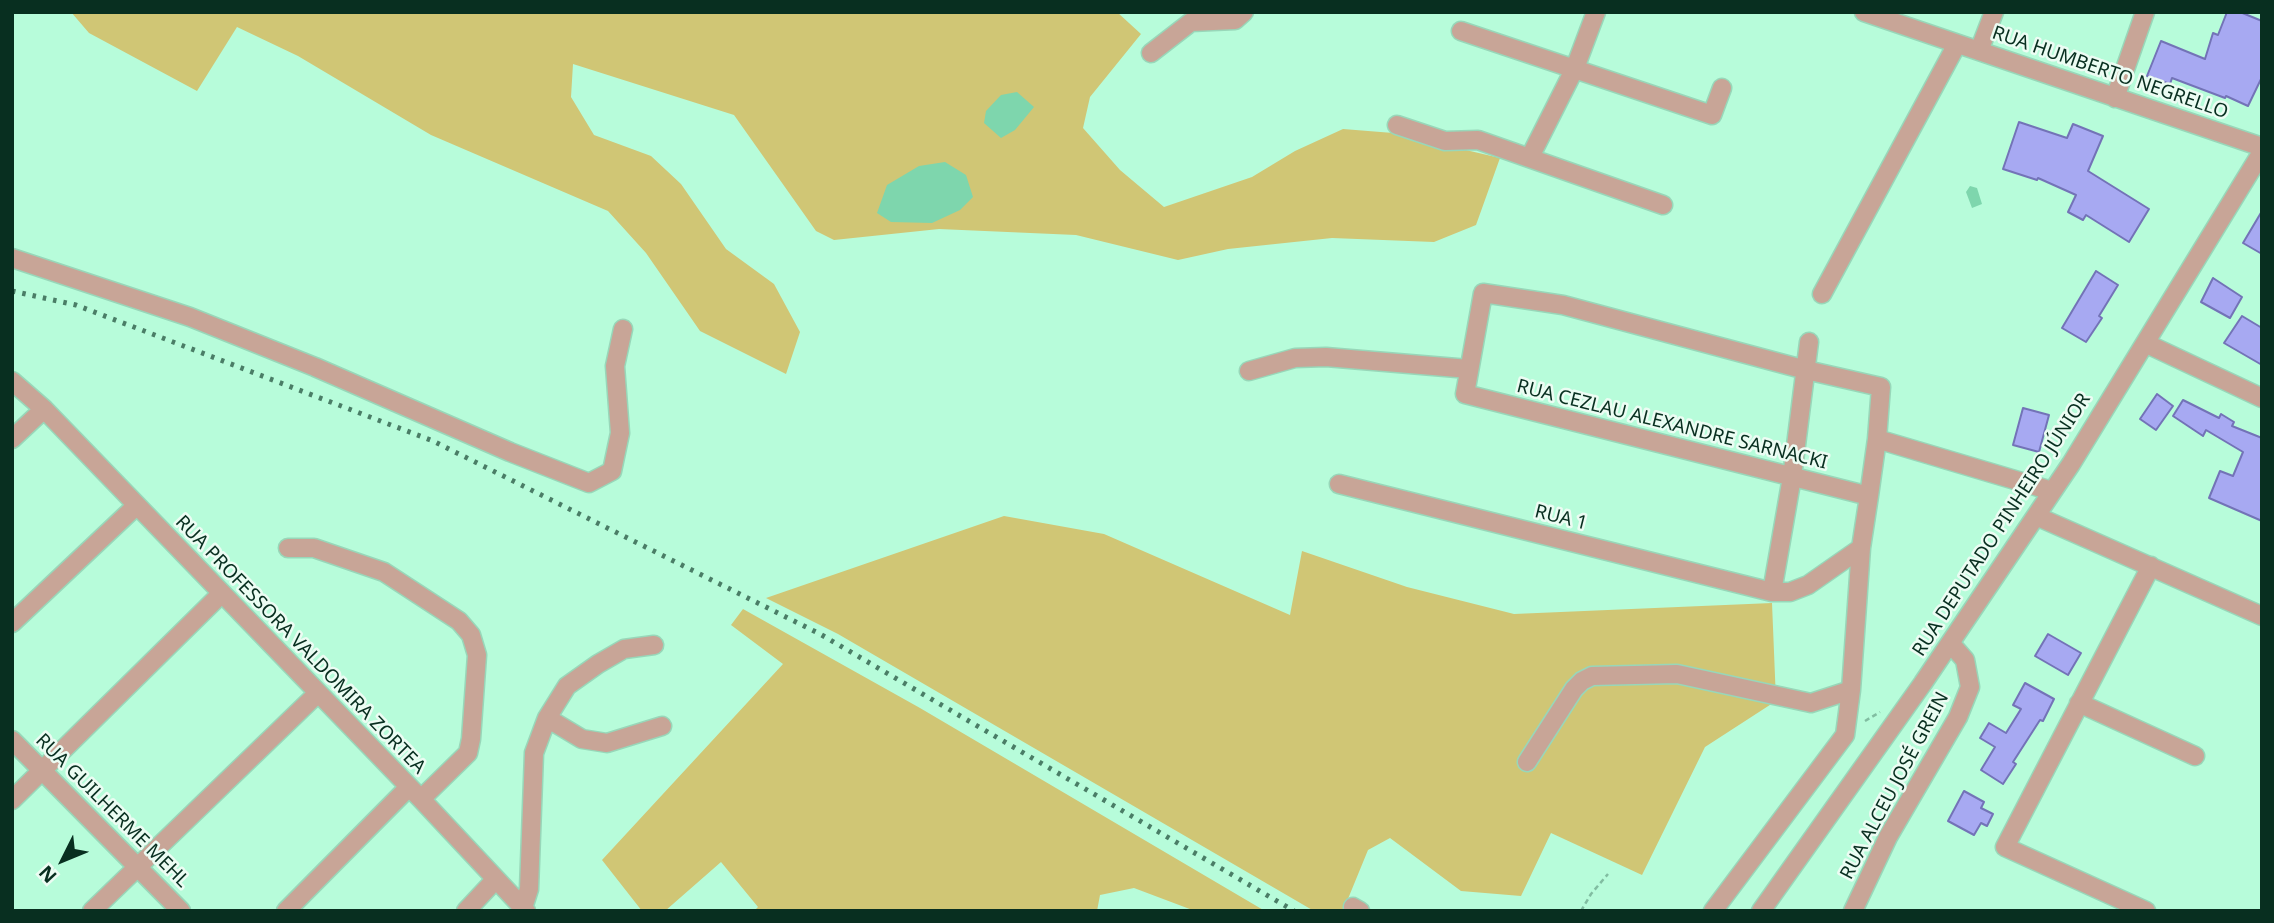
<!DOCTYPE html>
<html>
<head>
<meta charset="utf-8">
<style>
  body { margin:0 }
  #map { position:relative; width:2274px; height:923px; overflow:hidden; background:#b7fcda; font-family:"Noto Sans",sans-serif }
  canvas { display:block }
  .frame { position:absolute; inset:0; border:14px solid #082f20; pointer-events:none }
  .north { position:absolute; left:28px; top:825px; width:70px; height:70px; -webkit-text-stroke:5px #ecfcf3; paint-order:stroke; rotate:227deg; font-size:19px; font-weight:700; line-height:28px; text-align:center; color:#082f20 }
  .north::after { content:''; display:block; margin:auto; width:24px; height:32px; background:#082f20; clip-path:polygon(50% 0,100% 100%,50% 72%,0 100%) }
</style>
</head>
<body>
<div id="map">
<canvas width="2274" height="923"></canvas>
<div class="frame"></div>
<div class="north">N</div>
</div>
<script>
const c = document.querySelector('canvas').getContext('2d');
c.lineJoin = 'round';
function fillPath(path, color) {
  c.fillStyle = color;
  c.fill(path, 'evenodd');
}
function toPath(rows) {
  const path = new Path2D();
  for (const r of rows) {
    path.moveTo(r[0], r[1]);
    for (let i = 2; i < r.length; i += 2) path.lineTo(r[i], r[i + 1]);
  }
  return path;
}
function strokePath(path, color, width, dash) {
  c.strokeStyle = color;
  c.lineWidth = width;
  c.lineCap = dash ? 'butt' : 'round';
  c.setLineDash(dash || []);
  c.stroke(path);
}
function drawText(font, color, halo, rows, align = 'center') {
  c.font = font + ' "Noto Sans",sans-serif';
  c.lineWidth = 5;
  c.setLineDash([]);
  c.textBaseline = 'middle';
  c.strokeStyle = halo;
  c.fillStyle = color;
  for (const [text, x, y, turn = 0] of rows) {
    c.save();
    c.translate(x, y);
    c.rotate((+turn || 0) * Math.PI / 180);
    c.textAlign = isNaN(turn) ? turn : align;
    if (halo) c.strokeText(text, 0, 0);
    c.fillText(text, 0, 0);
    c.restore();
  }
}
fillPath(toPath([
  [71,12,1117,12,1141,34,1090,97,1083,128,1120,170,1164,207,1252,177,1295,151,1343,129,1393,133,1500,158,1476,225,1434,242,1332,238,1228,249,1178,260,1076,235,939,229,834,240,816,231,734,115,573,64,571,97,594,135,651,156,681,184,726,249,774,284,800,332,786,374,700,331,646,253,608,211,431,135,298,56,237,27,197,91,89,33],
  [1004,516,1104,534,1290,615,1302,551,1407,587,1514,614,1772,603,1776,701,1705,747,1642,875,1551,833,1521,896,1461,891,1390,838,1368,850,1343,911,1314,911,838,634,766,598],
  [743,609,920,708,1265,911,1195,911,1134,888,1100,895,1097,911,754,911,758,907,721,862,665,911,642,911,602,860,783,664,731,625]
]), '#d0c675');
fillPath(toPath([
  [1017,92,1034,107,1015,130,1001,138,984,123,986,111,1001,95],
  [945,162,966,175,973,197,960,210,932,223,891,222,877,213,887,185,919,166],
  [1970,186,1977,188,1982,204,1972,208,1966,192]
]), '#7ed6ad');
const building = toPath([
  [2227,12,2240,12,2262,21,2262,77,2248,106,2226,96,2225,98,2172,78,2170,84,2147,76,2161,41,2205,59,2213,33,2218,35,2227,12],
  [2019,122,2067,138,2073,124,2103,136,2088,171,2149,209,2129,242,2086,215,2083,220,2068,212,2076,195,2038,178,2037,180,2003,169,2019,122],
  [2262,211,2262,254,2243,243,2262,211],
  [2096,271,2118,285,2099,316,2102,318,2086,342,2062,328,2096,271],
  [2213,278,2242,297,2230,318,2201,302,2213,278],
  [2242,316,2262,328,2262,365,2224,343,2242,316],
  [2157,394,2173,406,2156,430,2140,419,2157,394],
  [2183,400,2219,418,2221,414,2234,422,2232,426,2262,438,2262,521,2209,498,2220,471,2233,476,2243,452,2206,430,2203,436,2173,416,2183,400],
  [2023,408,2049,415,2039,452,2013,445,2023,408],
  [2048,634,2081,653,2068,675,2035,656,2048,634],
  [2025,683,2054,699,2043,721,2040,720,2013,762,2016,764,2003,784,1981,770,1995,747,1980,738,1989,723,2006,733,2021,709,2013,705,2025,683],
  [1964,791,1984,802,1981,808,1993,814,1987,826,1981,823,1974,835,1948,821,1964,791]
]);
fillPath(building, '#a7a9f2');
strokePath(building, '#7373b7', 2);
const minor = toPath([
  [1864,12,2262,147],
  [1461,31,1712,115,1722,88],
  [1979,51,1994,12],
  [1151,53,1191,22,1235,20,1244,12],
  [2115,98,2145,12],
  [1397,125,1445,141,1478,140,1663,205],
  [1530,157,1575,68,1596,12],
  [12,258,190,317,315,367,510,452,589,483,612,471,620,433,615,366,623,329],
  [1822,294,1957,44],
  [2145,343,2262,398],
  [1249,371,1295,358,1326,357,1469,369],
  [12,381,44,409,421,799,526,911],
  [12,439,44,409],
  [1877,439,2052,491],
  [1339,484,1772,592,1790,592,1808,585,1861,548],
  [2036,516,2262,616],
  [288,548,314,548,384,572,459,621,471,635,477,655,471,739,468,753,421,799],
  [1772,592,1792,477,1809,342],
  [12,623,136,506],
  [2079,703,2195,756],
  [547,718,582,739,607,743,662,726],
  [12,740,181,911],
  [1527,762,1574,689,1582,681,1592,676,1677,674,1811,703,1851,690],
  [12,800,221,594],
  [1353,907,1360,911],
  [523,908,529,889,534,753,547,718,567,686,598,664,624,649,654,645],
  [92,911,318,693],
  [286,911,409,787],
  [466,911,495,880],
  [1713,911,1845,735,1851,690,1861,548,1869,496,1877,439,1881,387,1806,370,1563,305,1483,293,1465,394,1869,496],
  [1761,911,1923,683,2071,464,2262,152],
  [1853,911,1888,837,1958,717,1970,687,1965,660,1951,644],
  [2146,911,2005,847,2151,566]
]);
strokePath(minor, '#98d7b9', 21);
strokePath(toPath([
  [1865,721,1880,712],
  [1581,911,1591,894,1608,874]
]), '#81bda1', 2.5, [5, 3.5]);
strokePath(minor, '#c8a597', 18);
strokePath(toPath([
  [12,291,76,305,433,441,820,634,1294,911]
]), '#4a7d66', 5, [3.5, 7]);
drawText('19px', '#082f20', '#ecfcf3', [
  ["RUA HUMBERTO NEGRELLO",2110,73,19],
  ["RUA CEZLAU ALEXANDRE SARNACKI",1672,425,14],
  ["RUA 1",1561,518,14],
  ["RUA DEPUTADO PINHEIRO JÚNIOR",2002,525,-57],
  ["RUA PROFESSORA VALDOMIRA ZORTEA",300,645,46],
  ["RUA ALCEU JOSÉ GREIN",1895,786,-62],
  ["RUA GUILHERME MEHL",112,811,45]
]);
</script>
</body>
</html>
